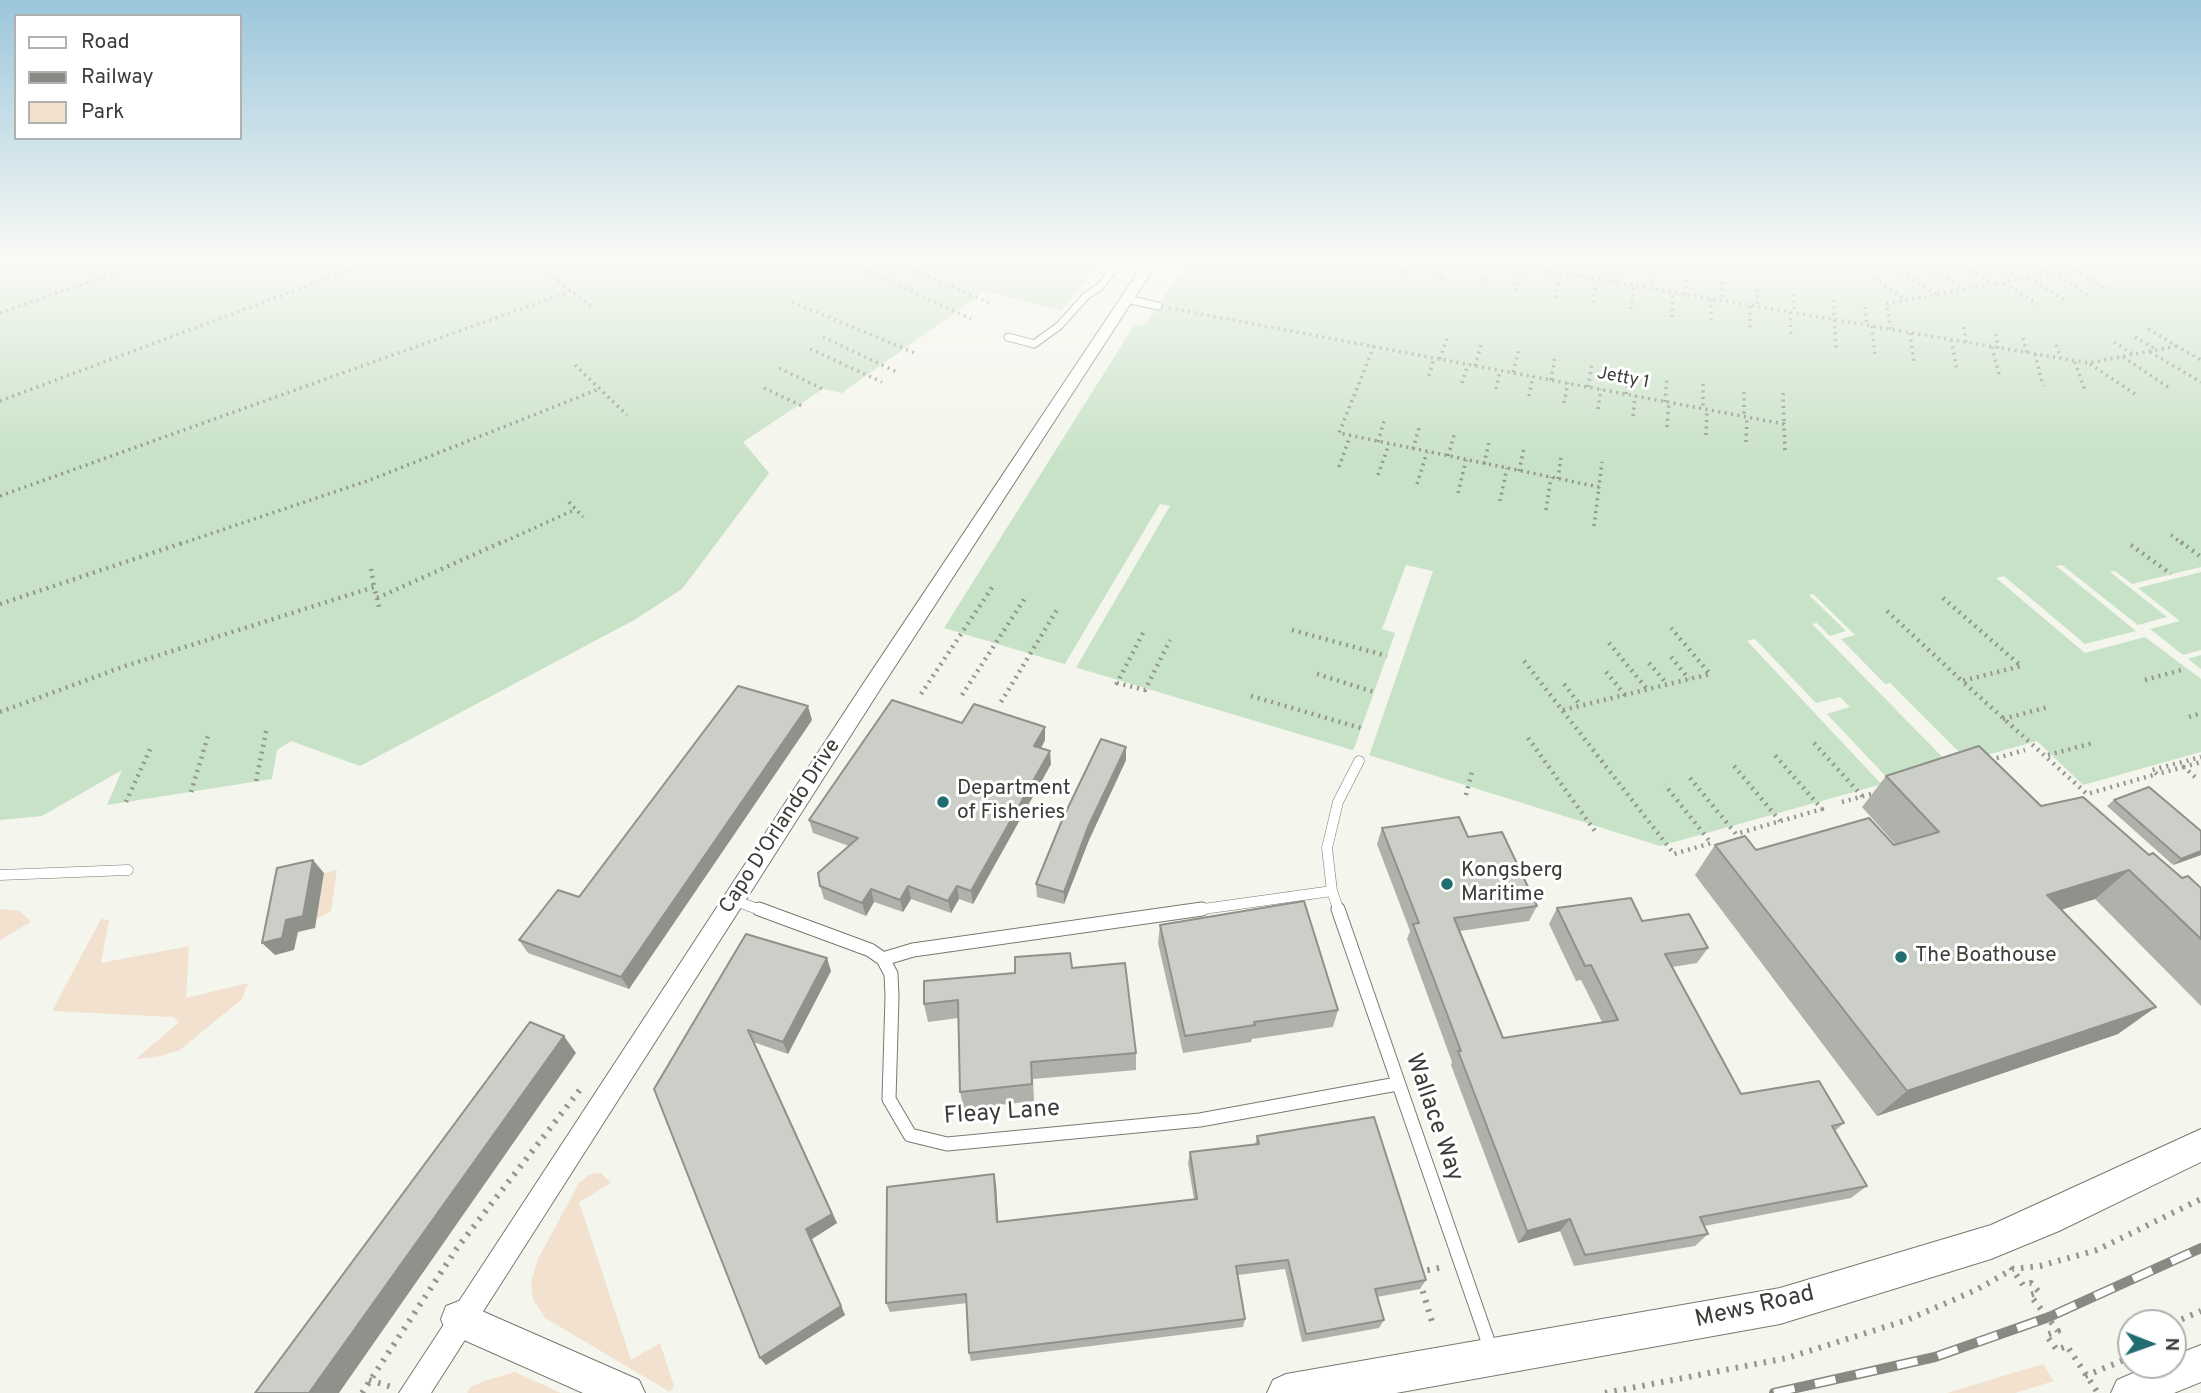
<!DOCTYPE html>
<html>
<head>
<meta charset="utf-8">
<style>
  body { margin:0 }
  #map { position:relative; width:2201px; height:1393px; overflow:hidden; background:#f4f5ec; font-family:Overpass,sans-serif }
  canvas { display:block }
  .legend { position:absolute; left:14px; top:14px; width:228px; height:126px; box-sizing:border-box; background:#fff; border:2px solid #b1b1af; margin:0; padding:9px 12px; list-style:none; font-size:21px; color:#3b3b37 }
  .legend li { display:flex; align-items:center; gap:14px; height:35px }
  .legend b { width:35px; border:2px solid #b1b1af }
  .north { position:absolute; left:2117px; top:1309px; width:70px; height:70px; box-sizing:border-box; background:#fff; border:2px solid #b1b1af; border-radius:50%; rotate:91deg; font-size:19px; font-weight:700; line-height:28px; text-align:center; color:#3b3b37 }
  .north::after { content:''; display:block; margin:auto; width:24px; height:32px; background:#216d70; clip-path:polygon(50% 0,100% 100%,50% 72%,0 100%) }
</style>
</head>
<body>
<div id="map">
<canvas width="2201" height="1393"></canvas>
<ul class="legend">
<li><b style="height:9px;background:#fff"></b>Road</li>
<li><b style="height:9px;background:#898983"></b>Railway</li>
<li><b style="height:19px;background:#f2e1cf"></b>Park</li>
</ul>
<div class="north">N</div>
</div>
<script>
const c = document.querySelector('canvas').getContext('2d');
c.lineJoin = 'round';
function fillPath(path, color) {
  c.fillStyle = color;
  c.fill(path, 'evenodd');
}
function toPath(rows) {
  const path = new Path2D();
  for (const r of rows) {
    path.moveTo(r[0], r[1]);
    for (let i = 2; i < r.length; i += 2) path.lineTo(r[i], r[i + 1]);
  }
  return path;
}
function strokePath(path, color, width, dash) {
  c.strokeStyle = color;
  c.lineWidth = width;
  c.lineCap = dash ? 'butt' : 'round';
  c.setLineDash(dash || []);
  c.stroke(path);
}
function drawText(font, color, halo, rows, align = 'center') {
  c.font = font + ' Overpass,sans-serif';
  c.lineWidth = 6;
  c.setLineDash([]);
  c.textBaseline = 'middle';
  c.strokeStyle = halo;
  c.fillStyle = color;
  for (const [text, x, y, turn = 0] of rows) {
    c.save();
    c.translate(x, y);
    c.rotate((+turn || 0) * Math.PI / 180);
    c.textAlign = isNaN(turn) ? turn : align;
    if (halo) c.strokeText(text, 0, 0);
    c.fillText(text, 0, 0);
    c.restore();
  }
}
fillPath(toPath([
  [337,870,331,911,316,919,324,873],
  [0,909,20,911,31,922,0,940],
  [101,919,109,920,101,963,189,946,186,998,248,983,242,999,180,1050,160,1056,136,1059,179,1022,173,1017,52,1011],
  [601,1173,611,1183,579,1202,631,1360,660,1343,674,1386,670,1392,545,1318,533,1299,531,1282,538,1259,579,1183,590,1174],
  [2043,1364,2054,1381,2015,1393,1947,1393],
  [515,1372,561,1393,467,1393,471,1387,484,1381]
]), '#f2e1cf');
fillPath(toPath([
  [0,263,1099,263,1061,311,985,291,842,393,823,389,743,442,769,473,682,589,636,619,360,766,291,741,277,750,272,779,107,805,122,770,42,816,0,820],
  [1186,263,2201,263,2201,752,2083,785,2037,741,1660,846,1359,752,944,628,1133,327,1146,324]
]), '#c8e2c7');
fillPath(toPath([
  [1160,504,1170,506,1074,671,1063,667],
  [1406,565,1433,571,1368,759,1352,754,1395,633,1382,629],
  [2062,565,2138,625,2167,617,2110,572,2115,571,2132,584,2201,567,2201,572,2138,588,2180,621,2150,629,2183,655,2201,650,2201,655,2188,659,2201,669,2201,679,2145,637,2085,653,1996,578,2004,576,2085,644,2136,631,2056,566],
  [1813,594,1855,635,1841,639,1885,684,1890,683,1971,764,1954,769,1812,624,1817,623,1830,636,1846,631,1809,595],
  [1755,639,1816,703,1840,697,1850,707,1827,714,1894,785,1885,788,1747,641]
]), '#f4f5ec');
const serviceFar2 = toPath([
  [1126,299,1158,306],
  [1008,337,1034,344,1059,326,1087,295,1100,287,1118,263]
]);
const serviceFar1 = toPath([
  [0,875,128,870],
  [733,900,763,911],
  [1189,911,1332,891],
  [1339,911,1332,891,1327,848,1338,802,1359,761]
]);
const service = toPath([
  [759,909,870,950,883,959,891,974,892,997,889,1099,910,1135,947,1144,1200,1120,1397,1084],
  [1338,909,1491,1350],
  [883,959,913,950,1202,909]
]);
const minor = toPath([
  [1144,263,1157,263,879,691,431,1393,399,1393,865,681,1144,263]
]);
const tertiary = toPath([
  [2201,1129,2201,1162,2059,1231,1991,1259,1780,1324,1396,1393,1267,1393,1273,1380,1286,1374,1780,1288,1991,1225,2201,1129],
  [459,1301,639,1380,645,1393,583,1393,446,1332,441,1319,446,1306,459,1301],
  [2201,1345,2201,1382,2174,1393,2111,1393,2117,1380,2152,1365,2173,1365,2173,1356,2201,1345]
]);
strokePath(serviceFar2, '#797971', 9);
strokePath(serviceFar1, '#797971', 11);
strokePath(service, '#797971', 15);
strokePath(minor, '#797971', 2);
strokePath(tertiary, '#797971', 2);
strokePath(toPath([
  [852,263,971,319],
  [1502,263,2089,363,2177,346],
  [1960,263,1992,284],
  [1995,263,2020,279],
  [2031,263,2048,273],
  [2064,263,2107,289],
  [1930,267,1964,289],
  [543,269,593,308],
  [916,271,989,303],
  [1546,271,1548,263],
  [1404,272,1407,263],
  [1902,272,1936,294],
  [2053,273,2088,295],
  [1583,277,1585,263],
  [1874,278,1906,300],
  [2029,278,2064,300],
  [1441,279,1446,263],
  [1722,282,1722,301],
  [1615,283,1618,265],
  [2004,283,2038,304],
  [1480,285,1486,263],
  [1651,289,1653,271],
  [1757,289,1758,307],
  [1516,291,1522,267],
  [1793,294,1795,313],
  [1685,295,1686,277],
  [1555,298,1561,273],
  [1711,299,1711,324],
  [1833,300,1836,348],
  [792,302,915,353],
  [1593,303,1597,280],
  [1750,306,1750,331],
  [1865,307,1867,326],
  [1169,308,1784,424,1785,452],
  [1631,309,1634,286],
  [1790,312,1791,337],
  [0,313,143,263],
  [1672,317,1673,292],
  [1872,326,1875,355],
  [1964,327,1966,342],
  [1891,329,1886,304,2074,269],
  [2148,329,2201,360],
  [1910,333,1914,363],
  [1996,334,1998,348],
  [823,337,899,373],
  [2135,337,2155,349],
  [2023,338,2027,353],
  [1951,340,1957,370],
  [2114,342,2133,354],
  [2056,345,2061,358],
  [1374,346,1339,433,1599,487,1602,462],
  [1992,347,2000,378],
  [810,349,882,382],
  [2150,352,2201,382],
  [2035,354,2043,386],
  [2123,357,2171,389],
  [1440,359,1448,335],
  [2075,362,2085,391],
  [2090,364,2138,396],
  [575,365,627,415],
  [1475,366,1482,342],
  [779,368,825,390],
  [1513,372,1519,349],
  [1429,376,1434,358],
  [1551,380,1555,356],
  [1462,383,1468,364],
  [1703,384,1703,409],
  [1588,387,1592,363],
  [764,388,802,406],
  [1496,389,1500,370],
  [1744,392,1744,417],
  [1783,393,1784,424],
  [1626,394,1629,371],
  [1529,396,1533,376],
  [0,401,368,263],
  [1665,402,1667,377],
  [1564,403,1568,383],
  [1598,409,1601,389],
  [1633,416,1635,396],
  [1667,427,1669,402],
  [1706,435,1707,409],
  [1378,442,1384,421],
  [1746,442,1747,417],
  [1413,449,1419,428],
  [1448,456,1454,435],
  [1484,464,1489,442],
  [1339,467,1350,436],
  [1519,471,1524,448],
  [1378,475,1389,444],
  [1558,479,1561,456],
  [1417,484,1427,452],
  [1458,493,1466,460],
  [0,496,571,291],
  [1500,501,1507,468],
  [569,502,583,517],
  [1546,510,1551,477],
  [1594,526,1599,487],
  [2171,535,2183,544],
  [180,544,370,480,599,389],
  [499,544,574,510]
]), '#95968f', 3.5, [2, 4.5]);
strokePath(toPath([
  [2181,542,2201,557],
  [2131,545,2171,574],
  [371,569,374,587],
  [377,598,379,607],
  [1943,598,2021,666,1962,681,2087,794,2157,774],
  [0,604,185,542],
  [1887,611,1962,681],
  [1292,630,1387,656],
  [1143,633,1117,683,1145,690,1170,640],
  [1609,643,1647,689],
  [1671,657,1689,679],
  [1524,661,1674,854,1711,843,1665,785],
  [1649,663,1667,684],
  [1606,672,1625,695],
  [1317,674,1374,692],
  [2145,680,2185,669],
  [1564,684,1581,706],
  [921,694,993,586],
  [962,695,1025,598],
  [1251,696,1361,728],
  [1001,702,1058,608],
  [1563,710,1710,674,1671,628],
  [0,712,125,666,374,587,377,598,502,542],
  [2189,717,2201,713],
  [2003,719,2048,707],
  [1528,738,1595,831],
  [1814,743,1863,797],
  [2048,755,2093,743],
  [1990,760,2025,750],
  [1734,766,1780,821],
  [2184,767,2157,774,2152,770,2201,757],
  [2195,777,2184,767,2201,762],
  [1690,778,1736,834,1822,809,1773,753],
  [256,781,267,727],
  [191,792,208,736],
  [1466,795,1472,771],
  [126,802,151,747],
  [1842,802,1878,792]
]), '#95968f', 4.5, [2, 5]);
strokePath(toPath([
  [2011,1267,2023,1285,2031,1283,2039,1292,2030,1295,2058,1331,2046,1335,2057,1350,2067,1346,2098,1393],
  [1418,1272,1444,1267],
  [1420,1282,1433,1325],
  [2173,1323,2201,1311],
  [2085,1376,2131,1357],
  [369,1380,392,1387],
  [362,1393,457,1248,582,1087],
  [1605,1393,1787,1358,1907,1320,1976,1290,2013,1269,2040,1266,2097,1250,2201,1199]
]), '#95968f', 6, [2.5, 7]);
strokePath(serviceFar2, '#fff', 7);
strokePath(serviceFar1, '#fff', 10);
strokePath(service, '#fff', 13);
fillPath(minor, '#fff');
fillPath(tertiary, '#fff');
const rail = toPath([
  [1774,1393,1935,1357,2049,1317,2201,1248]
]);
strokePath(rail, '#898983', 10);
strokePath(rail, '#fff', 7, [21]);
fillPath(toPath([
  [812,720,629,989,528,953,519,940,579,897],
  [962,723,1045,727,1045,740,1041,748,1051,764,973,904,959,899,951,913,911,899,903,912,874,902,866,916,824,899,820,886,849,846,813,833,809,820],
  [1126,747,1126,760,1089,840,1064,904,1037,897,1036,884],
  [1886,776,2041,806,2149,855,2182,878,2201,888,2201,1006,2095,899,2061,910,2118,1034,1877,1116,1695,875,1715,845,1756,850,1896,845,1862,807],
  [2114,800,2201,831,2201,855,2173,865,2107,806],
  [1382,828,1468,837,1537,906,1529,921,1460,931,1503,1038,1602,1022,1581,980,1576,981,1549,924,1557,908,1642,921,1708,948,1697,963,1672,967,1741,1094,1844,1123,1835,1131,1867,1186,1851,1198,1704,1226,1708,1234,1695,1246,1574,1266,1560,1231,1518,1243,1451,1065,1452,1062,1407,939,1410,931,1377,844],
  [1160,925,1338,1010,1333,1027,1252,1039,1251,1042,1183,1053,1158,943],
  [1072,968,1136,1053,1136,1070,1033,1079,1034,1101,964,1109,960,1092,958,1018,928,1022,924,1004],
  [831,971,788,1054,753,1042,837,1223,812,1239,845,1315,766,1365,760,1358,654,1089],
  [1257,1136,1426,1280,1420,1289,1377,1297,1384,1320,1379,1328,1302,1342,1285,1269,1238,1275,1245,1319,1243,1327,971,1361,969,1353,967,1303,890,1312,886,1303,996,1185,998,1222,1194,1199,1188,1163,1190,1152,1255,1145]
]), '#afb2ab');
fillPath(toPath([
  [808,706,812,720,629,989,621,977],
  [1045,727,1045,740,1035,759,1034,746],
  [1126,747,1126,760,1089,840,1064,904,1064,892,1088,827],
  [1050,751,1051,764,973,904,971,891],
  [2201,851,2201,855,2173,865,2181,859],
  [313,860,324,873,315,928,298,932,294,950,275,955,262,943,286,920],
  [2129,870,2095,899,2015,924,2047,895],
  [908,886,911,899,903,912,900,900],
  [957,886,959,899,951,913,948,901],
  [871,889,874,902,866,916,862,903],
  [827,958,831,971,788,1054,783,1042],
  [2156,1007,2118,1034,1877,1116,1907,1091],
  [748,1030,837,1223,812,1239,845,1315,766,1365,760,1358,806,1229],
  [564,1036,576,1053,339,1393,309,1393],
  [994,1174,996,1185,999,1232,997,1222],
  [1570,1219,1560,1231,1518,1243,1527,1231]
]), '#8f918b');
const building = toPath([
  [738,686,808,706,621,977,519,940,558,890,579,897,738,686],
  [892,700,962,723,974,704,1045,727,1034,746,1050,751,971,891,957,886,948,901,908,886,900,900,871,889,862,903,820,886,818,873,858,838,809,820,892,700],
  [1101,739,1126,747,1088,827,1064,892,1036,884,1063,818,1101,739],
  [1979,746,2041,806,2083,797,2149,855,2153,853,2182,878,2188,876,2201,888,2201,939,2129,870,2047,895,2156,1007,1907,1091,1715,845,1745,836,1756,850,1869,818,1894,845,1939,832,1886,776,1979,746],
  [2149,787,2201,831,2201,851,2181,859,2114,800,2149,787],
  [1459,817,1468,837,1502,832,1537,906,1454,918,1503,1038,1618,1020,1591,965,1585,966,1557,908,1631,898,1642,921,1689,914,1708,948,1665,954,1741,1094,1819,1081,1844,1123,1832,1126,1867,1186,1700,1217,1708,1234,1585,1255,1570,1219,1527,1231,1458,1051,1461,1051,1413,924,1419,923,1382,828,1459,817],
  [313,860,303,916,286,920,282,938,262,943,277,868,313,860],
  [1304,901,1338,1010,1254,1022,1255,1025,1185,1036,1160,925,1304,901],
  [746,934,827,958,783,1042,748,1030,832,1214,806,1229,841,1306,760,1358,654,1089,746,934],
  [1070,953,1072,968,1125,963,1136,1053,1031,1062,1032,1084,960,1092,958,1000,924,1004,924,981,1015,973,1015,957,1070,953],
  [530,1022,564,1036,309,1393,255,1393,530,1022],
  [1374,1117,1426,1280,1375,1289,1384,1320,1306,1334,1288,1260,1236,1266,1245,1319,969,1353,966,1294,886,1303,887,1187,994,1174,997,1222,1197,1199,1190,1152,1259,1144,1257,1136,1374,1117]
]);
fillPath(building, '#cccfc7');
strokePath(building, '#8f918b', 2);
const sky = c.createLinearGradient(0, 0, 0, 458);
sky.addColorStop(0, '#9bc6db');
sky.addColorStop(0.57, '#fafaf6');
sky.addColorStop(1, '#fafaf600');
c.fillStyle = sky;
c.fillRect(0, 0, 2201, 458);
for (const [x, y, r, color] of [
  [943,802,7,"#216d70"],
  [1447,884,7,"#216d70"],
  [1901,957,7,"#216d70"]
]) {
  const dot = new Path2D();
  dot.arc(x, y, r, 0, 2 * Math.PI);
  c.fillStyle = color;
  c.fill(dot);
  strokePath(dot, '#fff', 2.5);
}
drawText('18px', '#3b3b37', '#fff', [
  ["Jetty 1",1623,379,11]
]);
drawText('21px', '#3b3b37', '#fff', [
  ["Department",957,790],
  ["of Fisheries",957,814],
  ["Kongsberg",1461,872],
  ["Maritime",1461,896],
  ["The Boathouse",1915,957]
], 'left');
drawText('21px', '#3b3b37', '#fff', [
  ["Capo D'Orlando Drive",781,827,-57]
]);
drawText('24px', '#3b3b37', '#fff', [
  ["Fleay Lane",1002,1114,-4],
  ["Wallace Way",1433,1118,71],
  ["Mews Road",1755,1308,-13]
]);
</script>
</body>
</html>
